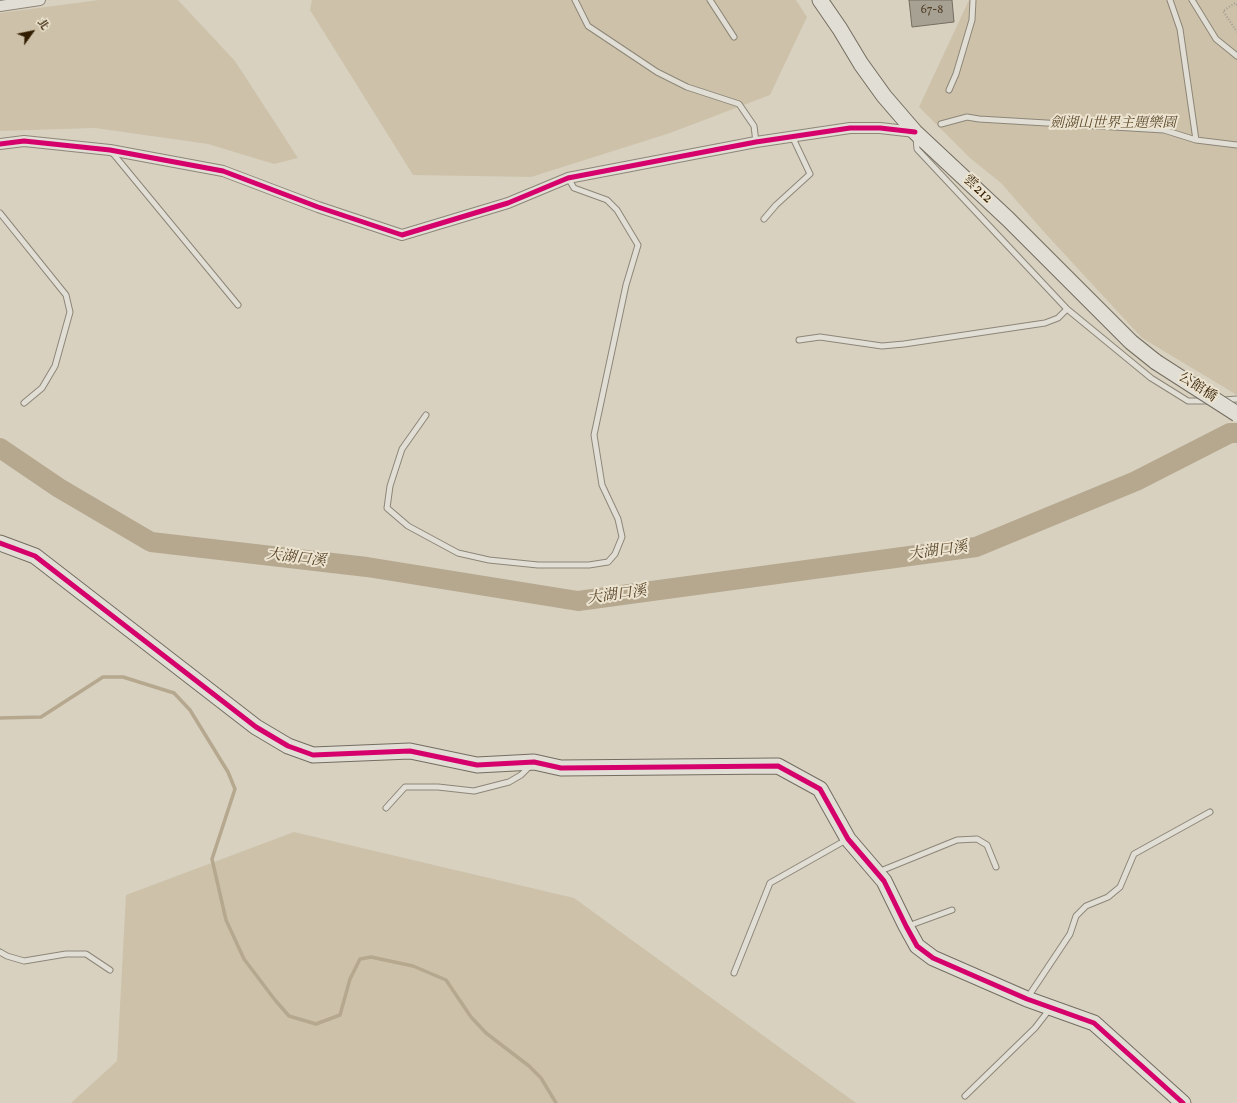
<!DOCTYPE html>
<html>
<head>
<meta charset="utf-8">
<style>
  body { margin:0 }
  #map { position:relative; width:1237px; height:1103px; overflow:hidden; background:#d8d1c0; font-family:Vollkorn,"Noto Serif TC",serif }
  canvas { display:block }
  .north { position:absolute; left:12px; top:12px; width:40px; height:40px; -webkit-text-stroke:3px #ece4d0; paint-order:stroke; rotate:57deg; font-size:11px; font-weight:700; line-height:16px; text-align:center; color:#331d01 }
  .north::after { content:''; display:block; margin:auto; width:14px; height:18px; background:#331d01; clip-path:polygon(50% 0,100% 100%,50% 72%,0 100%) }
</style>
</head>
<body>
<div id="map">
<canvas width="1237" height="1103"></canvas>
<div class="north">北</div>
</div>
<script>
const c = document.querySelector('canvas').getContext('2d');
c.lineJoin = 'round';
function fillPath(path, color) {
  c.fillStyle = color;
  c.fill(path, 'evenodd');
}
function toPath(rows) {
  const path = new Path2D();
  for (const r of rows) {
    path.moveTo(r[0], r[1]);
    for (let i = 2; i < r.length; i += 2) path.lineTo(r[i], r[i + 1]);
  }
  return path;
}
function strokePath(path, color, width, dash) {
  c.strokeStyle = color;
  c.lineWidth = width;
  c.lineCap = dash ? 'butt' : 'round';
  c.setLineDash(dash || []);
  c.stroke(path);
}
function drawText(font, color, halo, rows, align = 'center') {
  c.font = font + ' Vollkorn,"Noto Serif TC",serif';
  c.lineWidth = 4;
  c.setLineDash([]);
  c.textBaseline = 'middle';
  c.strokeStyle = halo;
  c.fillStyle = color;
  for (const [text, x, y, turn = 0] of rows) {
    c.save();
    c.translate(x, y);
    c.rotate((+turn || 0) * Math.PI / 180);
    c.textAlign = isNaN(turn) ? turn : align;
    if (halo) c.strokeText(text, 0, 0);
    c.fillText(text, 0, 0);
    c.restore();
  }
}
fillPath(toPath([
  [99,0,178,0,235,61,298,158,274,164,208,144,95,128,0,131,0,13],
  [312,0,796,0,807,17,770,95,670,133,531,177,413,175,310,10],
  [969,0,1237,0,1237,395,1142,338,1044,232,1001,183,970,158,919,107],
  [294,832,574,898,856,1103,71,1103,117,1061,126,895]
]), '#cdc2a9');
strokePath(toPath([
  [0,718,41,717,103,677,123,677,174,693,190,710,228,772,235,789,212,859,226,920,244,959,275,1000,289,1016,316,1024,340,1015,350,979,360,959,371,957,413,966,446,980,471,1017,486,1033,529,1066,541,1078,556,1103]
]), '#b5a88e', 3.5);
strokePath(toPath([
  [0,448,59,488,151,542,367,567,578,601,976,547,1136,481,1230,433,1237,433]
]), '#b5a88e', 20);
const building = toPath([
  [909,0,952,0,954,22,912,27,909,0]
]);
fillPath(building, '#a7a193');
strokePath(building, '#746d60', 1);
const lane = toPath([
  [575,0,588,26,657,72,687,87,739,104,754,126,756,142],
  [710,0,734,37],
  [1170,0,1180,29,1196,140],
  [1192,0,1216,39,1237,56],
  [949,90,956,74,972,20,973,0],
  [941,124,967,117,979,119,1164,130,1196,140,1237,145],
  [916,138,917,149,1067,309,1151,378,1188,401,1210,401],
  [111,151,238,305],
  [0,213,66,295,70,312,55,366,42,388,24,403],
  [764,219,776,205,810,174,792,136],
  [799,340,820,337,882,346,904,344,1045,323,1058,318,1067,309],
  [1224,400,1237,399],
  [426,415,402,449,390,486,387,508,408,526,458,553,489,560,538,565,589,565,608,562,615,554,622,537,618,519,602,485,594,435,626,285,638,245,617,210,607,200,574,188,568,178],
  [386,808,405,787,438,787,474,791,509,782,521,775,531,765],
  [878,872,957,840,977,839,987,845,996,867],
  [908,926,952,910],
  [0,952,7,956,24,961,66,954,86,954,110,970],
  [734,973,770,883,846,840],
  [1028,997,1070,934,1076,916,1086,906,1108,897,1120,887,1134,854,1210,812],
  [965,1096,1035,1028,1049,1010]
]);
const street = toPath([
  [0,6,40,0],
  [0,144,24,141,110,150,223,171,318,207,402,235,508,203,568,178,756,142,850,128,880,128,915,132]
]);
const secondary = toPath([
  [820,0,840,29,861,64,884,96,915,132,1008,219,1131,342,1156,362],
  [0,543,35,556,256,727,288,746,313,755,410,751,477,765,534,762,561,768,778,766,820,789,848,839,884,881,906,926,917,946,933,958,1027,999,1094,1023,1183,1103]
]);
strokePath(lane, '#8d8678', 7);
strokePath(street, '#8d8678', 12);
strokePath(secondary, '#746d60', 17);
strokePath(toPath([
  [1237,5,1235,3,1223,11,1237,32]
]), '#a09b91', 2, [1, 2]);
strokePath(lane, '#e1ded5', 5);
strokePath(street, '#e1ded5', 10);
strokePath(secondary, '#e1ded5', 15);
const secondaryBridge = toPath([
  [1156,362,1237,414]
]);
strokePath(secondaryBridge, '#746d60', 17, []);
strokePath(secondaryBridge, '#e1ded5', 15);
strokePath(toPath([
  [0,144,24,141,110,150,223,171,318,207,402,235,508,203,568,178,756,142,850,128,880,128,915,132],
  [0,543,35,556,256,727,288,746,313,755,410,751,477,765,534,762,561,768,778,766,820,789,848,839,884,881,906,926,917,946,933,958,1027,999,1094,1023,1183,1103]
]), '#d6006c', 5);
drawText('12px', '#503e26', null, [
  ["67-8",932,11]
]);
drawText('italic 14px', '#5e4b2e', '#ece4d0', [
  ["劍湖山世界主題樂園",1113,124]
]);
drawText('14px', '#331d01', '#ece4d0', [
  ["雲212",977,190,43],
  ["公館橋",1197,388,33]
]);
drawText('italic 15px', '#5b472b', '#ece4d0', [
  ["大湖口溪",938,552,-8],
  ["大湖口溪",296,559,7],
  ["大湖口溪",617,596,-8]
]);
</script>
</body>
</html>
